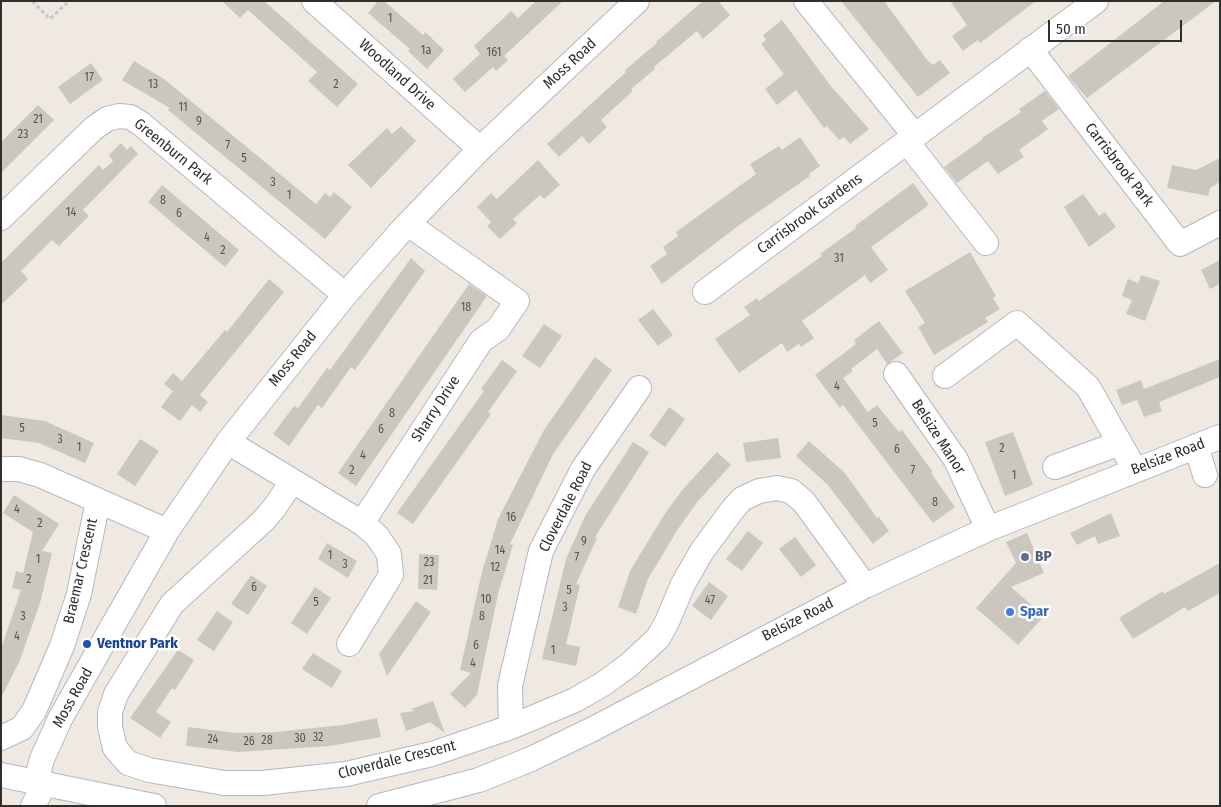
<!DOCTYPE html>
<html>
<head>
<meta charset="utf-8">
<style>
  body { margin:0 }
  #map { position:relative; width:1221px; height:807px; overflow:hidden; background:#efe9e1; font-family:"Fira Sans Condensed",sans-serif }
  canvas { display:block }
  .frame { position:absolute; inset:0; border:2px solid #2e2e2e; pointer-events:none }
  .scale { position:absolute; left:1048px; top:20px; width:134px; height:22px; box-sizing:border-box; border:2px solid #2e2e2e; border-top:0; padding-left:6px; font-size:15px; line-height:18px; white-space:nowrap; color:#2e2e2e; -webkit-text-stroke:4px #fff; paint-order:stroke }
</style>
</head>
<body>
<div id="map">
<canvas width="1221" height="807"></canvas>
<div class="frame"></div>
<div class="scale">50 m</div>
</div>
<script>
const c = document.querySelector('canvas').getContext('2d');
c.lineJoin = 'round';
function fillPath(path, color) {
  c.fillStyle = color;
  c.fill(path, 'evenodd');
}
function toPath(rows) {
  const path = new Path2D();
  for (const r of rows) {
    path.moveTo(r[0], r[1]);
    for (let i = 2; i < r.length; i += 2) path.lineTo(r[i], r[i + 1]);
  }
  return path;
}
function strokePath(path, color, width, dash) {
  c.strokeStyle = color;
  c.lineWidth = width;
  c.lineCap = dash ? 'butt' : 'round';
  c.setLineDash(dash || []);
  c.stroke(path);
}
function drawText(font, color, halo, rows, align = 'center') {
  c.font = font + ' "Fira Sans Condensed",sans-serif';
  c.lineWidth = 5;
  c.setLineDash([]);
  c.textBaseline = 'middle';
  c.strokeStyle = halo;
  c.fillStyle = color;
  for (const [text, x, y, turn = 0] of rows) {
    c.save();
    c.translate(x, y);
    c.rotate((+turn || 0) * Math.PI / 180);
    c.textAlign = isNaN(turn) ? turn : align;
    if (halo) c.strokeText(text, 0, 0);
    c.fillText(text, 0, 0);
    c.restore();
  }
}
fillPath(toPath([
  [222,1,264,1,358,84,337,107,308,81,317,72,248,10,240,18],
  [378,1,384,1,423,35,425,32,444,50,427,69,408,51,410,49,368,13],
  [536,1,563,1,504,56,508,60,496,71,493,67,465,92,453,79,480,54,474,46,511,11,518,18],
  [703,1,718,1,730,15,703,39,697,31,654,67,655,69,631,89,633,91,601,120,607,127,589,144,582,136,559,157,547,144,626,72,625,70,657,43,656,42],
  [841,1,884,1,928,61,933,65,940,60,950,73,918,97],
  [950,1,1036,1,980,43,978,40,963,51,952,36,967,25],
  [1164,1,1216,1,1087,98,1068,76],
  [782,20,830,85,869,129,850,144,844,137,839,140,827,126,824,128,796,90,777,105,765,89,784,74,761,44,766,40,763,35],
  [134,61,164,79,316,204,325,193,330,197,334,192,352,207,325,239,168,110,170,108,122,80],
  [91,63,103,80,70,104,58,87],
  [1045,91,1059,109,1042,121,1048,129,1019,150,1024,157,998,174,988,161,957,183,944,167,983,139,982,138,1021,112,1019,109],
  [38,105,54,120,1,173,1,142],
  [401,126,416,141,371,188,348,165,387,128,392,134],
  [800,137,820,166,809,174,810,176,738,226,662,284,650,266,667,254,663,247,678,236,676,232,756,174,750,164,779,146,782,150],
  [121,143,127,150,131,146,138,154,83,210,89,216,59,246,52,240,21,271,28,279,1,305,1,263,99,165,103,170,113,161,109,155],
  [1220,158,1220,182,1210,188,1208,196,1167,188,1172,165,1196,170],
  [538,160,560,185,544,199,540,195,513,219,517,223,500,239,487,226,491,222,477,207,491,193,497,199],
  [913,183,929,205,871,247,888,270,870,283,865,275,802,321,814,338,801,347,799,344,787,352,782,343,739,373,715,339,750,315,744,307,757,298,759,301,822,256,820,254,856,228,855,226],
  [162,185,239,250,225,267,148,202],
  [1083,194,1099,216,1105,212,1116,227,1089,247,1064,207],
  [970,252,996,296,993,298,1000,309,985,318,988,322,934,355,918,327,925,323,905,291],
  [411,258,425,271,355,370,351,367,322,408,318,405,289,446,273,434,294,406,298,408,327,368,330,370],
  [1220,260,1220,284,1210,289,1201,270],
  [1141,275,1160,281,1145,321,1126,314,1132,300,1122,296,1128,279,1138,283],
  [269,279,284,292,200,395,208,402,200,412,192,405,180,421,161,407,173,391,164,384,173,373,182,381,225,330,227,332],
  [469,284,487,296,356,486,338,473],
  [653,309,673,335,658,346,638,320],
  [879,321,903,353,887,364,877,349,851,369,853,371,843,378,868,412,877,405,899,432,902,430,933,472,931,473,955,507,933,523,843,405,840,408,815,375,856,344,854,340],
  [544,324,562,336,540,368,522,356],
  [595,357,612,370,553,454,510,544,513,545,498,594,477,695,465,708,450,694,471,673,460,670,482,572,498,519,544,430],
  [1220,359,1220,377,1159,402,1162,411,1144,417,1137,400,1122,405,1116,390,1141,380,1144,389],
  [502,360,517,371,488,412,491,414,413,524,397,513,484,391,481,389],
  [669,407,685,419,665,447,649,436],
  [1,415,45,421,94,443,85,463,39,443,1,438],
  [1013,432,1033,485,1005,496,985,442],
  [778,438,781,458,746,462,743,443],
  [140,439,159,451,135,486,117,474],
  [809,441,845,473,877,518,879,517,889,531,873,544,827,484,796,456],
  [633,442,649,452,595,537,597,538,576,584,580,585,566,644,580,647,576,666,542,659,566,559,585,516],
  [717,452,731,465,698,501,678,529,648,579,636,614,618,607,630,571,664,515,683,489],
  [14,495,59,524,42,551,52,553,40,603,20,660,1,698,1,649,21,590,12,588,16,571,23,573,33,532,3,513],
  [1111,513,1120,536,1098,544,1095,536,1077,545,1070,533],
  [748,531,763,543,742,571,726,559],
  [1027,533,1044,573,1011,587,1044,616,1018,645,976,608,1016,563,1006,542],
  [795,537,816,565,801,577,779,549],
  [327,543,357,561,348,578,318,559],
  [419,554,439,555,437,590,418,589],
  [1220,563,1220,593,1188,611,1185,607,1133,639,1119,618,1163,591,1164,594],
  [251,575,267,586,248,615,231,604],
  [709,582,728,596,711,620,692,606],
  [315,587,331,598,307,634,291,623],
  [416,601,431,612,387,676,379,654],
  [217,611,233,622,214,651,197,640],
  [178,650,194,660,175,690,172,688,156,712,171,722,160,738,130,718],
  [313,653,342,671,332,688,302,669],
  [433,701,445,733,430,722,406,731,400,713,414,711,411,709],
  [377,718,381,737,330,746,238,752,186,746,188,727,237,733,275,732,343,725]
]), '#cbc7bf');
const minor = toPath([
  [314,1,480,149],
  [806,1,915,136],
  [1030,49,1180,244,1220,223],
  [907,142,986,243],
  [1,218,94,128,107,119,119,116,130,117,140,123,345,295],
  [705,292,1096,1],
  [896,374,956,460,988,529],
  [945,376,1017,323,1088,387,1135,470],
  [228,442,362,523,377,536,389,554,391,575,349,644],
  [1196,446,1205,475],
  [1055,467,1120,443],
  [1,469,19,469,40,475,167,531],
  [292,481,275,507,263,521,172,604,116,694,110,712,110,727,115,748,128,763,149,770,224,783,263,783,346,774,432,754,511,727,575,700,603,684,629,665,658,638,667,622,683,584,702,551,733,509,742,499,759,491,777,488,791,491,804,502,865,586],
  [362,523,481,341,498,329,517,301,408,224],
  [511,727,510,686,541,551,583,469,639,388],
  [1,738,22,728,34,711,62,646,79,594,98,501],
  [1,775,154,806],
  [36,781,42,759,60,719,91,664,167,531,228,442,345,295,402,230,480,149,637,1],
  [33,806,45,783],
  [379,806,479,780,531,759,593,729,865,586,988,529,1220,437]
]);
strokePath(minor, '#b4b7c1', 26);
strokePath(toPath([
  [32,1,50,19,69,1]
]), '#c9c9c9', 3, [4, 2.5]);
strokePath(minor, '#fff', 24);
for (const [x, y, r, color] of [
  [1025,557,5,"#5c6f8a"],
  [1010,612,5,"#3f7fe0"],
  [87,644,5,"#1a4fb4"]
]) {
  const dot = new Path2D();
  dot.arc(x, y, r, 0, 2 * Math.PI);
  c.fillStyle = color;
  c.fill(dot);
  strokePath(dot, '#fff', 2);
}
drawText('12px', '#555452', null, [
  ["1",390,19],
  ["1a",426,51],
  ["161",494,53],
  ["17",89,78],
  ["13",153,85],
  ["2",336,85],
  ["11",183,108],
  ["21",38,120],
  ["9",199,122],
  ["23",23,135],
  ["7",228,146],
  ["5",244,159],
  ["3",273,183],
  ["1",289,196],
  ["8",163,201],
  ["14",71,213],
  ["6",179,214],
  ["4",207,238],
  ["2",223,251],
  ["31",839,259],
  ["18",466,308],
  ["4",837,387],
  ["8",392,414],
  ["5",875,424],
  ["5",22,429],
  ["6",381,430],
  ["3",60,440],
  ["1",79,448],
  ["2",1002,449],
  ["6",897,450],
  ["4",363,456],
  ["2",352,471],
  ["7",913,471],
  ["1",1014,476],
  ["8",935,503],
  ["4",17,510],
  ["16",511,518],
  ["2",40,524],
  ["9",584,542],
  ["14",500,551],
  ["1",330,556],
  ["7",577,558],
  ["1",38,560],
  ["23",429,563],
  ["3",345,565],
  ["12",495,568],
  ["2",29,580],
  ["21",428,581],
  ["6",254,588],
  ["5",569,591],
  ["10",486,600],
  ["47",710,601],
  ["5",316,603],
  ["3",565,608],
  ["3",23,617],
  ["8",482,617],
  ["4",17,637],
  ["6",476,646],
  ["1",553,651],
  ["4",473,664],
  ["32",318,738],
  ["30",300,739],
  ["24",213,740],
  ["28",267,741],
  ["26",249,742]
]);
drawText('15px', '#2e2e2e', '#fff', [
  ["Moss Road",570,64,-43],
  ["Woodland Drive",397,75,42],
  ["Greenburn Park",173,152,39],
  ["Carrisbrook Park",1119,165,52],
  ["Carrisbrook Gardens",810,214,-36],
  ["Moss Road",293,359,-51],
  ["Sharry Drive",436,409,-57],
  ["Belsize Manor",938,437,57],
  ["Belsize Road",1168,457,-21],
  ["Cloverdale Road",566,507,-63],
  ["Braemar Crescent",81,571,-77],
  ["Belsize Road",798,620,-27],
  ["Moss Road",73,698,-61],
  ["Cloverdale Crescent",397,760,-14]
]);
drawText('bold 15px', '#4e5e75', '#fff', [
  ["BP",1035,557]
], 'left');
drawText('bold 15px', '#366cbe', '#fff', [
  ["Spar",1020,612]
], 'left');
drawText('bold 15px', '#164399', '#fff', [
  ["Ventnor Park",97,644]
], 'left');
</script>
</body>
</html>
